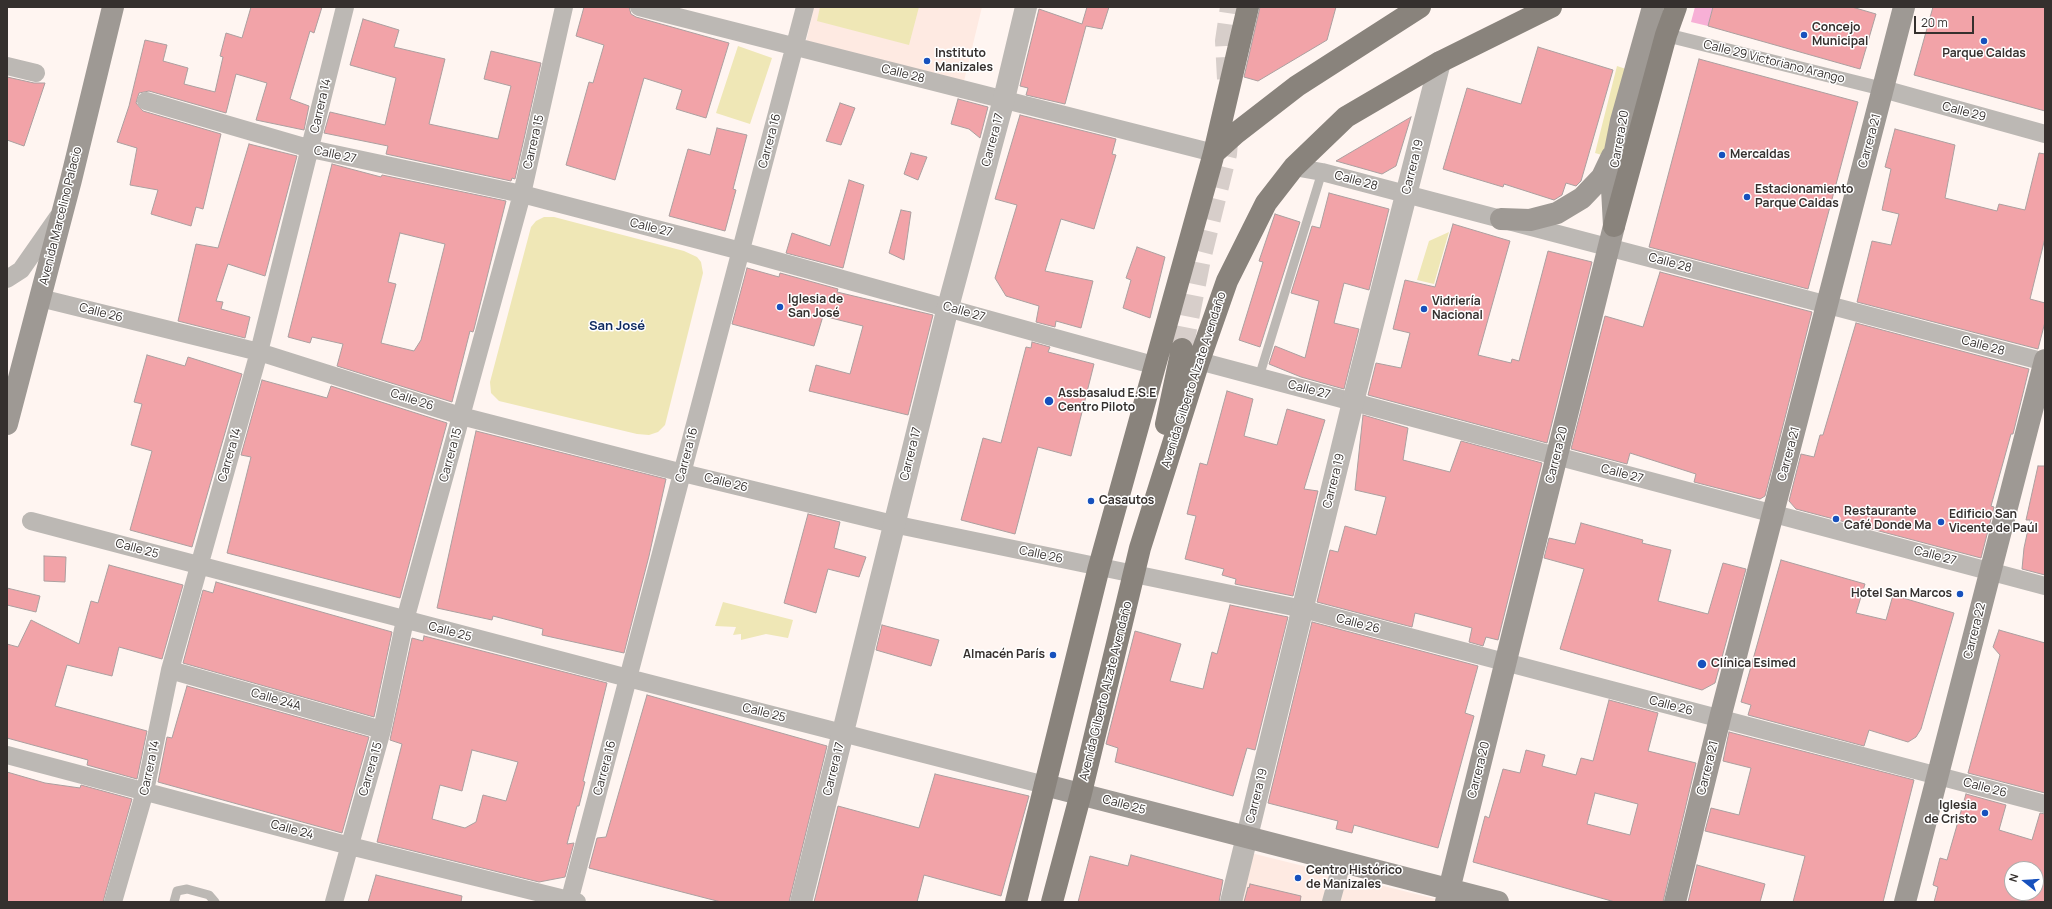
<!DOCTYPE html>
<html>
<head>
<meta charset="utf-8">
<style>
  body { margin:0 }
  #map { position:relative; width:2052px; height:909px; overflow:hidden; background:#fff5f1; font-family:Manrope,sans-serif }
  canvas { display:block }
  .frame { position:absolute; inset:0; border:8px solid #35302e; pointer-events:none }
  .north { position:absolute; left:2004px; top:861px; width:40px; height:40px; box-sizing:border-box; background:#fff; border:1px solid #aeacab; border-radius:50%; rotate:287deg; font-size:11px; font-weight:700; line-height:16px; text-align:center; color:#35302e }
  .north::after { content:''; display:block; margin:auto; width:14px; height:18px; background:#1751bd; clip-path:polygon(50% 0,100% 100%,50% 72%,0 100%) }
  .scale { position:absolute; left:1914px; top:16px; width:60px; height:18px; box-sizing:border-box; border:2px solid #35302e; border-top:0; padding-left:5px; font-size:12px; line-height:14px; white-space:nowrap; color:#35302e; -webkit-text-stroke:3px #fff; paint-order:stroke }
</style>
</head>
<body>
<div id="map">
<canvas width="2052" height="909"></canvas>
<div class="frame"></div>
<div class="north">N</div>
<div class="scale">20 m</div>
</div>
<script>
const c = document.querySelector('canvas').getContext('2d');
c.lineJoin = 'round';
function fillPath(path, color) {
  c.fillStyle = color;
  c.fill(path, 'evenodd');
}
function toPath(rows) {
  const path = new Path2D();
  for (const r of rows) {
    path.moveTo(r[0], r[1]);
    for (let i = 2; i < r.length; i += 2) path.lineTo(r[i], r[i + 1]);
  }
  return path;
}
function strokePath(path, color, width, dash) {
  c.strokeStyle = color;
  c.lineWidth = width;
  c.lineCap = dash ? 'butt' : 'round';
  c.setLineDash(dash || []);
  c.stroke(path);
}
function drawText(font, color, halo, rows, align = 'center') {
  c.font = font + ' Manrope,sans-serif';
  c.lineWidth = 3;
  c.setLineDash([]);
  c.textBaseline = 'middle';
  c.strokeStyle = halo;
  c.fillStyle = color;
  for (const [text, x, y, turn = 0] of rows) {
    c.save();
    c.translate(x, y);
    c.rotate((+turn || 0) * Math.PI / 180);
    c.textAlign = isNaN(turn) ? turn : align;
    if (halo) c.strokeText(text, 0, 0);
    c.fillText(text, 0, 0);
    c.restore();
  }
}
fillPath(toPath([
  [814,7,982,7,964,81,806,42],
  [1251,853,1448,902,1240,902]
]), '#feeae2');
fillPath(toPath([
  [820,7,919,7,909,45,817,21],
  [738,46,772,58,750,124,716,113],
  [1617,66,1638,73,1616,159,1595,153],
  [544,217,554,217,684,251,697,257,701,262,703,273,665,425,658,432,649,435,637,434,499,401,491,393,490,382,531,227,536,221],
  [1449,232,1434,284,1417,280,1429,241],
  [723,602,793,620,788,638,766,634,741,640,741,634,733,635,736,627,715,626]
]), '#efe7b6');
fillPath(toPath([
  [1695,7,1713,7,1708,26,1691,22]
]), '#f7b0d6');
const building = toPath([
  [251,7,322,7,314,33,310,31,290,99,309,106,304,130,256,120,267,83,236,74,226,113,149,91,139,93,136,103,143,111,221,134,203,209,196,207,191,226,151,214,158,190,130,185,137,148,117,142,129,106,145,40,167,45,163,61,188,68,184,84,215,92,223,57,220,56,226,33,242,38,251,7],
  [584,7,629,7,631,14,636,17,729,43,706,118,676,109,682,90,644,78,615,180,566,165,589,82,593,83,604,45,576,36,584,7],
  [1087,7,1109,7,1102,29,1086,26,1065,104,1026,95,1028,88,1020,86,1039,9,1082,24,1087,7],
  [1260,7,1336,7,1327,40,1258,81,1244,77,1260,7],
  [1713,7,1852,7,1876,14,1860,69,1708,26,1713,7],
  [1933,7,2045,7,2045,111,1914,75,1933,7],
  [363,19,399,30,394,47,445,59,429,124,498,139,511,86,484,79,491,51,541,63,515,179,512,178,511,181,386,154,388,146,324,133,330,112,385,125,396,78,350,65,363,19],
  [1538,47,1613,70,1581,181,1576,186,1566,183,1562,195,1554,200,1504,184,1503,187,1443,169,1467,88,1521,104,1538,47],
  [1699,59,1858,102,1808,289,1649,247,1699,59],
  [7,77,34,83,45,83,24,146,7,140,7,77],
  [958,99,988,107,980,138,969,129,951,124,958,99],
  [840,103,855,108,841,145,826,141,840,103],
  [1020,115,1116,139,1112,154,1116,155,1094,229,1061,219,1045,271,1093,281,1081,328,1056,321,1055,327,1036,322,1039,306,1006,296,995,278,1017,205,995,199,1020,115],
  [1411,117,1396,166,1382,174,1336,161,1411,117],
  [717,128,747,135,733,189,736,190,725,231,669,216,688,149,710,155,717,128],
  [1895,129,1955,145,1945,198,1997,211,1999,204,2025,210,2039,153,2045,154,2045,238,2030,299,2045,303,2045,322,2038,349,1857,302,1872,241,1891,245,1899,214,1882,210,1891,169,1885,167,1895,129],
  [249,144,297,156,265,276,228,264,216,301,223,302,221,309,250,317,245,338,178,321,196,244,218,248,249,144],
  [911,153,927,157,918,180,904,174,911,153],
  [332,164,381,177,382,175,506,201,474,329,473,332,470,331,452,402,337,366,343,344,312,337,310,343,288,337,332,164],
  [400,233,445,244,421,340,414,351,381,343,396,284,388,282,400,233],
  [849,180,864,185,843,268,786,253,792,233,830,246,849,180],
  [1329,193,1389,209,1369,290,1344,283,1334,323,1359,329,1344,389,1301,377,1269,364,1275,346,1305,358,1319,301,1291,293,1312,226,1320,228,1329,193],
  [901,210,911,212,904,260,889,253,901,210],
  [1275,214,1300,222,1260,347,1239,340,1263,262,1259,261,1275,214],
  [1453,224,1510,241,1478,355,1511,363,1512,359,1519,361,1548,251,1592,262,1547,443,1368,395,1376,363,1401,368,1410,333,1393,329,1405,280,1435,287,1453,224],
  [1137,247,1165,257,1150,318,1123,308,1131,280,1126,278,1137,247],
  [747,268,779,277,780,273,838,289,837,292,933,315,908,415,809,391,816,365,850,374,863,326,823,316,814,346,732,324,747,268],
  [1660,272,1812,312,1765,496,1760,499,1694,482,1696,474,1630,453,1627,464,1571,449,1605,316,1643,327,1660,272],
  [1856,323,2029,369,2013,434,2011,434,1991,506,1994,507,1981,558,1796,509,1789,501,1801,454,1814,457,1820,435,1823,435,1856,323],
  [1032,342,1050,347,1048,352,1094,364,1071,456,1038,447,1015,534,961,520,983,438,1001,443,1026,347,1031,348,1032,342],
  [147,355,185,366,188,357,242,374,192,547,130,530,152,451,131,445,142,404,134,402,147,355],
  [262,380,327,398,331,386,447,423,400,598,227,553,251,457,241,455,262,380],
  [1227,391,1253,399,1244,436,1277,445,1287,409,1325,420,1304,489,1318,491,1293,596,1235,584,1236,579,1222,575,1224,569,1185,559,1196,516,1187,514,1200,463,1207,465,1227,391],
  [1363,415,1408,428,1403,460,1450,472,1461,441,1542,463,1498,640,1486,637,1483,646,1469,642,1472,628,1415,613,1412,627,1317,602,1330,550,1338,552,1345,526,1376,535,1386,497,1355,490,1363,415],
  [476,431,666,479,649,556,624,653,542,635,543,629,493,616,492,620,437,608,476,431],
  [2038,466,2045,466,2045,575,2022,569,2024,548,2030,520,2026,520,2038,466],
  [808,514,840,522,834,548,866,557,859,577,828,569,816,613,784,603,808,514],
  [1581,523,1643,540,1642,543,1671,550,1658,601,1708,614,1723,563,1746,569,1715,683,1702,690,1560,649,1584,569,1544,558,1549,538,1575,544,1581,523],
  [44,556,66,557,65,582,44,581,44,556],
  [1781,560,1865,584,1856,613,1886,620,1893,595,1954,613,1921,729,1916,737,1908,742,1869,730,1864,746,1748,715,1751,705,1741,702,1781,560],
  [109,565,183,585,162,659,119,647,112,676,67,665,55,706,147,731,137,779,87,765,88,760,7,738,7,644,18,647,31,620,79,644,91,601,98,603,109,565],
  [216,582,392,632,374,717,183,663,203,590,213,593,216,582],
  [7,588,40,596,36,612,7,605,7,588],
  [1230,605,1288,617,1255,750,1247,748,1233,796,1115,762,1118,748,1106,744,1135,631,1181,644,1170,681,1203,689,1212,652,1217,654,1230,605],
  [1312,622,1478,666,1465,713,1474,716,1438,848,1354,825,1352,833,1336,829,1338,821,1268,803,1312,622],
  [882,625,939,640,931,666,876,650,882,625],
  [1999,630,2045,643,2045,793,1968,773,2000,655,1993,647,1999,630],
  [424,636,607,683,583,781,585,782,579,806,577,806,567,844,574,843,565,877,539,882,377,842,402,744,390,740,412,638,423,641,424,636],
  [472,750,518,762,506,801,483,795,476,822,465,828,432,819,440,785,462,791,472,750],
  [187,686,369,737,342,833,158,782,167,737,172,738,187,686],
  [647,695,827,746,789,902,721,902,589,868,597,838,606,837,647,695],
  [1609,700,1658,713,1648,751,1696,763,1663,902,1615,902,1473,862,1485,816,1489,818,1503,769,1520,773,1526,750,1545,755,1542,766,1576,775,1581,758,1593,761,1609,700],
  [1595,793,1638,804,1630,835,1587,824,1595,793],
  [1729,732,1914,780,1883,902,1793,902,1805,856,1705,831,1711,808,1739,815,1751,768,1723,761,1729,732],
  [7,772,45,783,80,788,81,785,132,799,103,902,7,902,7,772],
  [935,774,1029,796,1001,896,924,875,917,902,814,902,838,806,919,828,935,774],
  [1966,794,2006,805,1999,830,2032,840,2040,813,2045,814,2045,902,1934,902,1938,887,1933,885,1940,858,1947,860,1966,794],
  [2012,869,2036,869,2036,893,2012,893,2012,869],
  [1131,855,1223,880,1219,902,1078,902,1090,856,1128,866,1131,855],
  [1697,865,1765,884,1760,902,1688,902,1697,865],
  [376,875,462,896,461,902,368,902,376,875],
  [1250,884,1301,896,1300,902,1244,902,1248,887,1249,888,1250,884]
]);
fillPath(building, '#f2a3a8');
strokePath(building, '#ab9f9f', 1);
strokePath(toPath([
  [1228,79,1226,41,1231,7],
  [1182,349,1200,259,1226,154,1228,130]
]), '#d7ceca', 22, [22, 11]);
strokePath(toPath([
  [1259,377,1322,172],
  [174,902,177,891,187,889,209,895,215,902]
]), '#bcb8b4', 9);
strokePath(toPath([
  [1666,35,1883,89]
]), '#bcb8b4', 14);
strokePath(toPath([
  [639,7,1214,153],
  [7,66,36,73],
  [1883,89,2045,134],
  [146,101,311,149,522,194,741,251,1153,365],
  [1294,167,1322,172,2045,362],
  [7,279,21,270,58,217],
  [40,298,259,352,461,416,683,473,893,524,1303,609,2045,804],
  [1199,361,2045,586],
  [31,521,628,678,1045,785],
  [170,670,382,730],
  [7,755,350,846,577,902],
  [113,902,145,791,170,670,259,352,345,7],
  [334,902,382,730,405,620,522,194,564,7],
  [569,902,805,7],
  [1331,902,1342,862]
]), '#bcb8b4', 18);
strokePath(toPath([
  [801,902,948,307,1004,99,1026,7],
  [1231,902,1353,402,1440,62]
]), '#bcb8b4', 22);
strokePath(toPath([
  [1501,219,1530,220,1557,213,1582,198,1602,177,1612,156],
  [7,424,71,180,113,7],
  [1045,785,1498,902],
  [1446,902,1614,226,1612,189,1615,151,1621,121,1653,7],
  [1675,902,1720,718,1904,7],
  [1905,902,2045,360]
]), '#9e9994', 22);
strokePath(toPath([
  [1214,153,1235,134,1297,86,1420,7],
  [1614,226,1666,35,1676,7],
  [1166,424,1182,349],
  [1016,902,1099,567,1214,153,1248,7],
  [1052,902,1081,793,1140,548,1199,361,1227,281,1266,203,1294,167,1346,117,1440,62,1551,7]
]), '#89837c', 22);
for (const [x, y, r, color] of [
  [1804,35,4,"#1751bd"],
  [1984,41,4,"#1751bd"],
  [927,61,4,"#1751bd"],
  [1722,155,4,"#1751bd"],
  [1747,197,4,"#1751bd"],
  [780,307,4,"#1751bd"],
  [1424,309,4,"#1751bd"],
  [1049,401,5,"#1751bd"],
  [1091,501,4,"#1751bd"],
  [1836,519,4,"#1751bd"],
  [1941,522,4,"#1751bd"],
  [1960,594,4,"#1751bd"],
  [1053,655,4,"#1751bd"],
  [1702,664,5,"#1751bd"],
  [1985,813,4,"#1751bd"],
  [1298,878,4,"#1751bd"]
]) {
  const dot = new Path2D();
  dot.arc(x, y, r, 0, 2 * Math.PI);
  c.fillStyle = color;
  c.fill(dot);
  strokePath(dot, '#fff', 1.5);
}
drawText('bold 12px', '#35302e', '#fff', [
  ["Concejo",1812,28],
  ["Municipal",1812,42],
  ["Instituto",935,54],
  ["Manizales",935,68],
  ["Parque Caldas",1984,54,"center"],
  ["Mercaldas",1730,155],
  ["Estacionamiento",1755,190],
  ["Parque Caldas",1755,204],
  ["Iglesia de",788,300],
  ["San José",788,314],
  ["Vidriería",1432,302],
  ["Nacional",1432,316],
  ["Assbasalud E.S.E",1058,394],
  ["Centro Piloto",1058,408],
  ["Casautos",1099,501],
  ["Restaurante",1844,512],
  ["Café Donde Ma",1844,526],
  ["Edificio San",1949,515],
  ["Vicente de Paúl",1949,529],
  ["Hotel San Marcos",1952,594,"right"],
  ["Almacén París",1045,655,"right"],
  ["Clínica Esimed",1711,664],
  ["Iglesia",1977,806,"right"],
  ["de Cristo",1977,820,"right"],
  ["Centro Histórico",1306,871],
  ["de Manizales",1306,885]
], 'left');
drawText('12px', '#35302e', '#fff', [
  ["Calle 29 Victoriano Arango",1774,62,14],
  ["Calle 28",903,74,14],
  ["Carrera 14",321,106,-77],
  ["Calle 29",1964,112,15],
  ["Carrera 20",1620,139,-80],
  ["Carrera 17",993,140,-75],
  ["Carrera 16",770,141,-75],
  ["Carrera 21",1870,141,-75],
  ["Carrera 15",534,142,-77],
  ["Calle 27",335,155,12],
  ["Carrera 19",1413,167,-76],
  ["Calle 28",1356,181,15],
  ["Avenida Marcelino Palacio",61,216,-76],
  ["Calle 27",651,228,14],
  ["Calle 28",1670,263,15],
  ["Calle 27",964,312,16],
  ["Calle 26",101,313,14],
  ["Calle 28",1983,346,15],
  ["Avenida Gilberto Alzate Avendaño",1194,380,-72],
  ["Calle 27",1309,390,15],
  ["Calle 26",412,400,18],
  ["Carrera 17",911,454,-76],
  ["Carrera 21",1789,454,-75],
  ["Carrera 14",230,455,-74],
  ["Carrera 15",451,455,-75],
  ["Carrera 16",687,455,-75],
  ["Carrera 20",1557,455,-76],
  ["Calle 27",1622,474,15],
  ["Carrera 19",1334,481,-76],
  ["Calle 26",726,483,14],
  ["Calle 25",137,549,15],
  ["Calle 26",1041,555,12],
  ["Calle 27",1935,556,15],
  ["Calle 26",1358,624,15],
  ["Carrera 22",1975,631,-76],
  ["Calle 25",450,632,15],
  ["Avenida Gilberto Alzate Avendaño",1106,691,-76],
  ["Calle 24A",276,700,16],
  ["Calle 26",1671,706,15],
  ["Calle 25",764,713,14],
  ["Carrera 14",150,768,-78],
  ["Carrera 16",605,768,-75],
  ["Carrera 21",1708,768,-76],
  ["Carrera 15",371,769,-74],
  ["Carrera 17",834,769,-76],
  ["Carrera 20",1479,770,-76],
  ["Calle 26",1985,788,15],
  ["Carrera 19",1257,796,-76],
  ["Calle 25",1124,805,15],
  ["Calle 24",292,830,15]
]);
drawText('bold 13px', '#0e2a5f', '#fff', [
  ["San José",617,326]
]);
</script>
</body>
</html>
